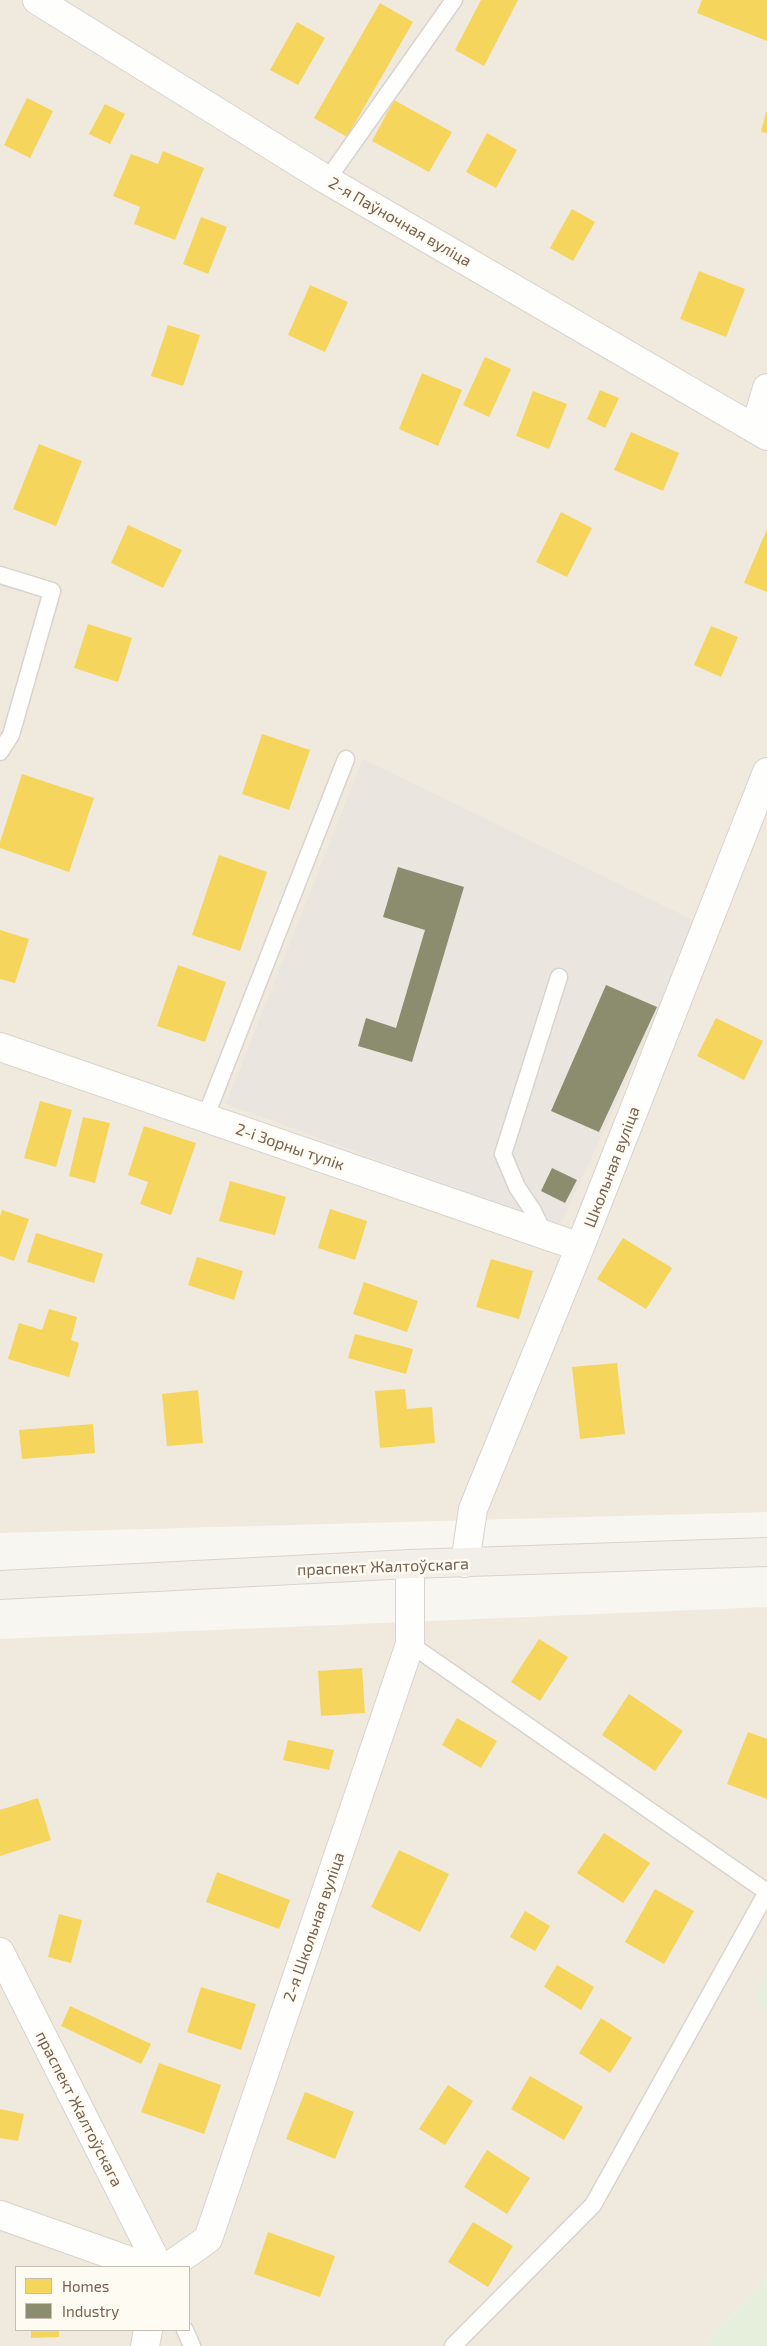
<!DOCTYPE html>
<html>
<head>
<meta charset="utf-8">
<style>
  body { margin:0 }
  #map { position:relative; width:767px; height:2346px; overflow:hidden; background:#f8f6f0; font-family:"Exo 2",sans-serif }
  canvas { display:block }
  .legend { position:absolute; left:15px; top:2266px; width:175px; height:65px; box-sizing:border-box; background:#fefbf3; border:1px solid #c8bdb2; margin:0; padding:6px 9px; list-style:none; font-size:15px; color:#766150 }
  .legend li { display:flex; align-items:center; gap:10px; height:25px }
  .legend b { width:25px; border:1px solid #c8bdb2 }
</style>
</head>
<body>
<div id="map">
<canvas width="767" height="2346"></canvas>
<ul class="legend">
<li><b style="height:14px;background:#f6d55c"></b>Homes</li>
<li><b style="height:14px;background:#8c8c6e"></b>Industry</li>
</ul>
</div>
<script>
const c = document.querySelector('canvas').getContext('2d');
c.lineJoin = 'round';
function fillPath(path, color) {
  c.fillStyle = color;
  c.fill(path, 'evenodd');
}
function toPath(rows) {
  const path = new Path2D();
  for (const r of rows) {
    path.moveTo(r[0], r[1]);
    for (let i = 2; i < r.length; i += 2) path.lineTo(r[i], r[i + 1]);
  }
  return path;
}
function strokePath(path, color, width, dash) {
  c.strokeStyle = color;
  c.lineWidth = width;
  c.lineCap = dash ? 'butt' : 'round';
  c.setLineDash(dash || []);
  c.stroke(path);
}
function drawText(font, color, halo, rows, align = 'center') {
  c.font = font + ' "Exo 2",sans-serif';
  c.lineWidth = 5;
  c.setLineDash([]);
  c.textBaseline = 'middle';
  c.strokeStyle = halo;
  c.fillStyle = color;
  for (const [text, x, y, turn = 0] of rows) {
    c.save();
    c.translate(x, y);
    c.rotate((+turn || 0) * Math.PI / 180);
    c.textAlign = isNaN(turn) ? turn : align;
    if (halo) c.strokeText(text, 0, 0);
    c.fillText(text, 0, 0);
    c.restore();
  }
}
fillPath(toPath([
  [0,0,767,0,767,1512,0,1533],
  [767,1607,767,2278,704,2346,0,2346,0,1639],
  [16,2267,189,2267,189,2330,16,2330]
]), '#f0e9de');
fillPath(toPath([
  [363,759,699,923,560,1226,226,1104]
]), '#eae6df');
fillPath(toPath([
  [767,1965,767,2011,755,1999],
  [767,2278,767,2346,704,2346]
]), '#e5efdc');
fillPath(toPath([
  [481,0,518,0,484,66,455,50],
  [702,0,767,0,767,41,697,13],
  [380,3,413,22,347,137,314,118],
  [297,22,325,38,298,85,270,70],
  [27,98,53,111,30,158,4,145],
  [394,100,452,132,429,172,372,141],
  [105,104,125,114,110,144,89,134],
  [766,112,767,112,767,133,761,132],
  [487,133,517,150,496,188,466,172],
  [163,151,204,168,175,240,134,224,140,207,113,196,131,154,158,164],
  [572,209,595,222,573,261,550,248],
  [201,217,227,227,208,274,183,264],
  [699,271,745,289,726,337,680,319],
  [310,285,348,302,325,352,288,335],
  [168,325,200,335,183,386,151,376],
  [485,357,511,369,489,417,463,405],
  [422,373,462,390,438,446,399,429],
  [600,390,619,398,605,428,587,419],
  [533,391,567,404,549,449,516,436],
  [631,432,679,453,663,491,614,470],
  [39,444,82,461,56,526,13,509],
  [561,512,592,528,567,577,536,562],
  [128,525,182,550,163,588,111,563],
  [767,529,767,592,744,583],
  [88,624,132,638,118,682,74,668],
  [711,626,738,637,721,677,694,665],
  [262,734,310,750,289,810,242,794],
  [22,774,94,798,69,872,0,848,0,842],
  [219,855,267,872,240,951,192,935],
  [0,930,29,939,15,983,0,979],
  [178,965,226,982,205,1042,157,1026],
  [716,1018,763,1041,744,1080,697,1056],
  [40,1101,72,1110,56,1167,24,1158],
  [83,1117,110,1123,95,1183,69,1176],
  [144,1126,196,1143,171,1215,140,1204,148,1182,128,1175],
  [230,1181,286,1197,275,1235,219,1221],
  [330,1209,367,1221,355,1260,318,1248],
  [2,1210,29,1219,14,1261,0,1256,0,1216],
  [36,1233,103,1254,94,1283,27,1262],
  [623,1238,672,1268,646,1309,597,1279],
  [197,1257,243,1271,234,1300,188,1285],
  [491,1259,533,1271,519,1319,476,1307],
  [364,1282,418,1301,407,1332,353,1314],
  [49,1309,77,1317,71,1340,79,1343,69,1377,8,1359,19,1323,42,1330],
  [355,1334,413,1349,406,1374,348,1358],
  [617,1363,625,1434,580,1439,572,1367],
  [405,1389,407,1409,432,1407,435,1443,380,1448,375,1391],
  [198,1390,203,1443,167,1446,162,1394],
  [93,1424,95,1453,22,1459,19,1430],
  [539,1639,568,1657,540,1701,511,1682],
  [362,1668,365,1713,321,1716,318,1671],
  [629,1694,683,1731,655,1771,602,1735],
  [457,1718,497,1741,481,1768,442,1745],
  [748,1732,767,1739,767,1799,727,1784],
  [288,1740,334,1750,329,1770,283,1760],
  [38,1798,51,1840,0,1856,0,1810],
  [604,1833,650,1863,623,1903,577,1873],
  [399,1850,449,1874,420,1932,371,1907],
  [217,1872,290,1900,279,1929,206,1902],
  [655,1889,694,1911,664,1964,625,1942],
  [525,1911,550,1926,535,1951,510,1937],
  [59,1914,82,1920,71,1963,48,1957],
  [557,1965,594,1987,581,2010,544,1987],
  [201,1987,256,2004,241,2050,187,2032],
  [70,2006,151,2044,141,2064,61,2026],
  [601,2018,632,2038,610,2073,579,2053],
  [159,2063,221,2085,204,2134,141,2112],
  [530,2076,583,2107,564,2140,511,2109],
  [448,2085,473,2101,445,2145,419,2129],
  [305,2092,354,2112,335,2159,286,2139],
  [0,2109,24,2114,18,2141,0,2138],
  [487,2150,530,2178,507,2214,464,2187],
  [473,2222,513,2246,488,2287,448,2262],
  [268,2232,335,2256,320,2297,254,2274],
  [31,2330,59,2330,59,2337,31,2338]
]), '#f6d55c');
fillPath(toPath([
  [398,867,464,887,412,1062,358,1046,366,1018,396,1028,425,930,383,917],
  [606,985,657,1007,599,1132,551,1111],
  [552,1168,577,1180,565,1203,541,1191]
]), '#8c8c6e');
const lane = toPath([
  [327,180,454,0],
  [0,575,52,591,11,735,0,752],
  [205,1118,346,759],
  [545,1236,533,1211,517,1187,503,1154,559,977],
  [410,1644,767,1892],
  [185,2330,192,2346],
  [453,2346,593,2205,767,1892]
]);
const street = toPath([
  [37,0,327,180,767,436],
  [755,429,767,388],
  [0,1047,580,1247],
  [465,1563,473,1509,580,1247,767,772],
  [0,1952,159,2267],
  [0,2215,147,2267],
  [168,2267,208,2239,410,1644,410,1564],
  [145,2346,148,2330]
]);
const primary = toPath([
  [0,1585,410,1564,767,1552]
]);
strokePath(lane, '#d8d3ce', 19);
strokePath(street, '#d8d3ce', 30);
strokePath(primary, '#d9d3cc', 30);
strokePath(lane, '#fefefd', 16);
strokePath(street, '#fefefd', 28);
strokePath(primary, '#f2efe8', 28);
drawText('16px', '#766150', '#fefbf3', [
  ["2-я Паўночная вуліца",400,222,30],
  ["2-і Зорны тупік",290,1147,19],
  ["Школьная вуліца",612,1167,-69],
  ["праспект Жалтоўскага",383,1567,-2],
  ["2-я Школьная вуліца",314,1927,-71],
  ["праспект Жалтоўскага",79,2109,63]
]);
</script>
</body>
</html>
